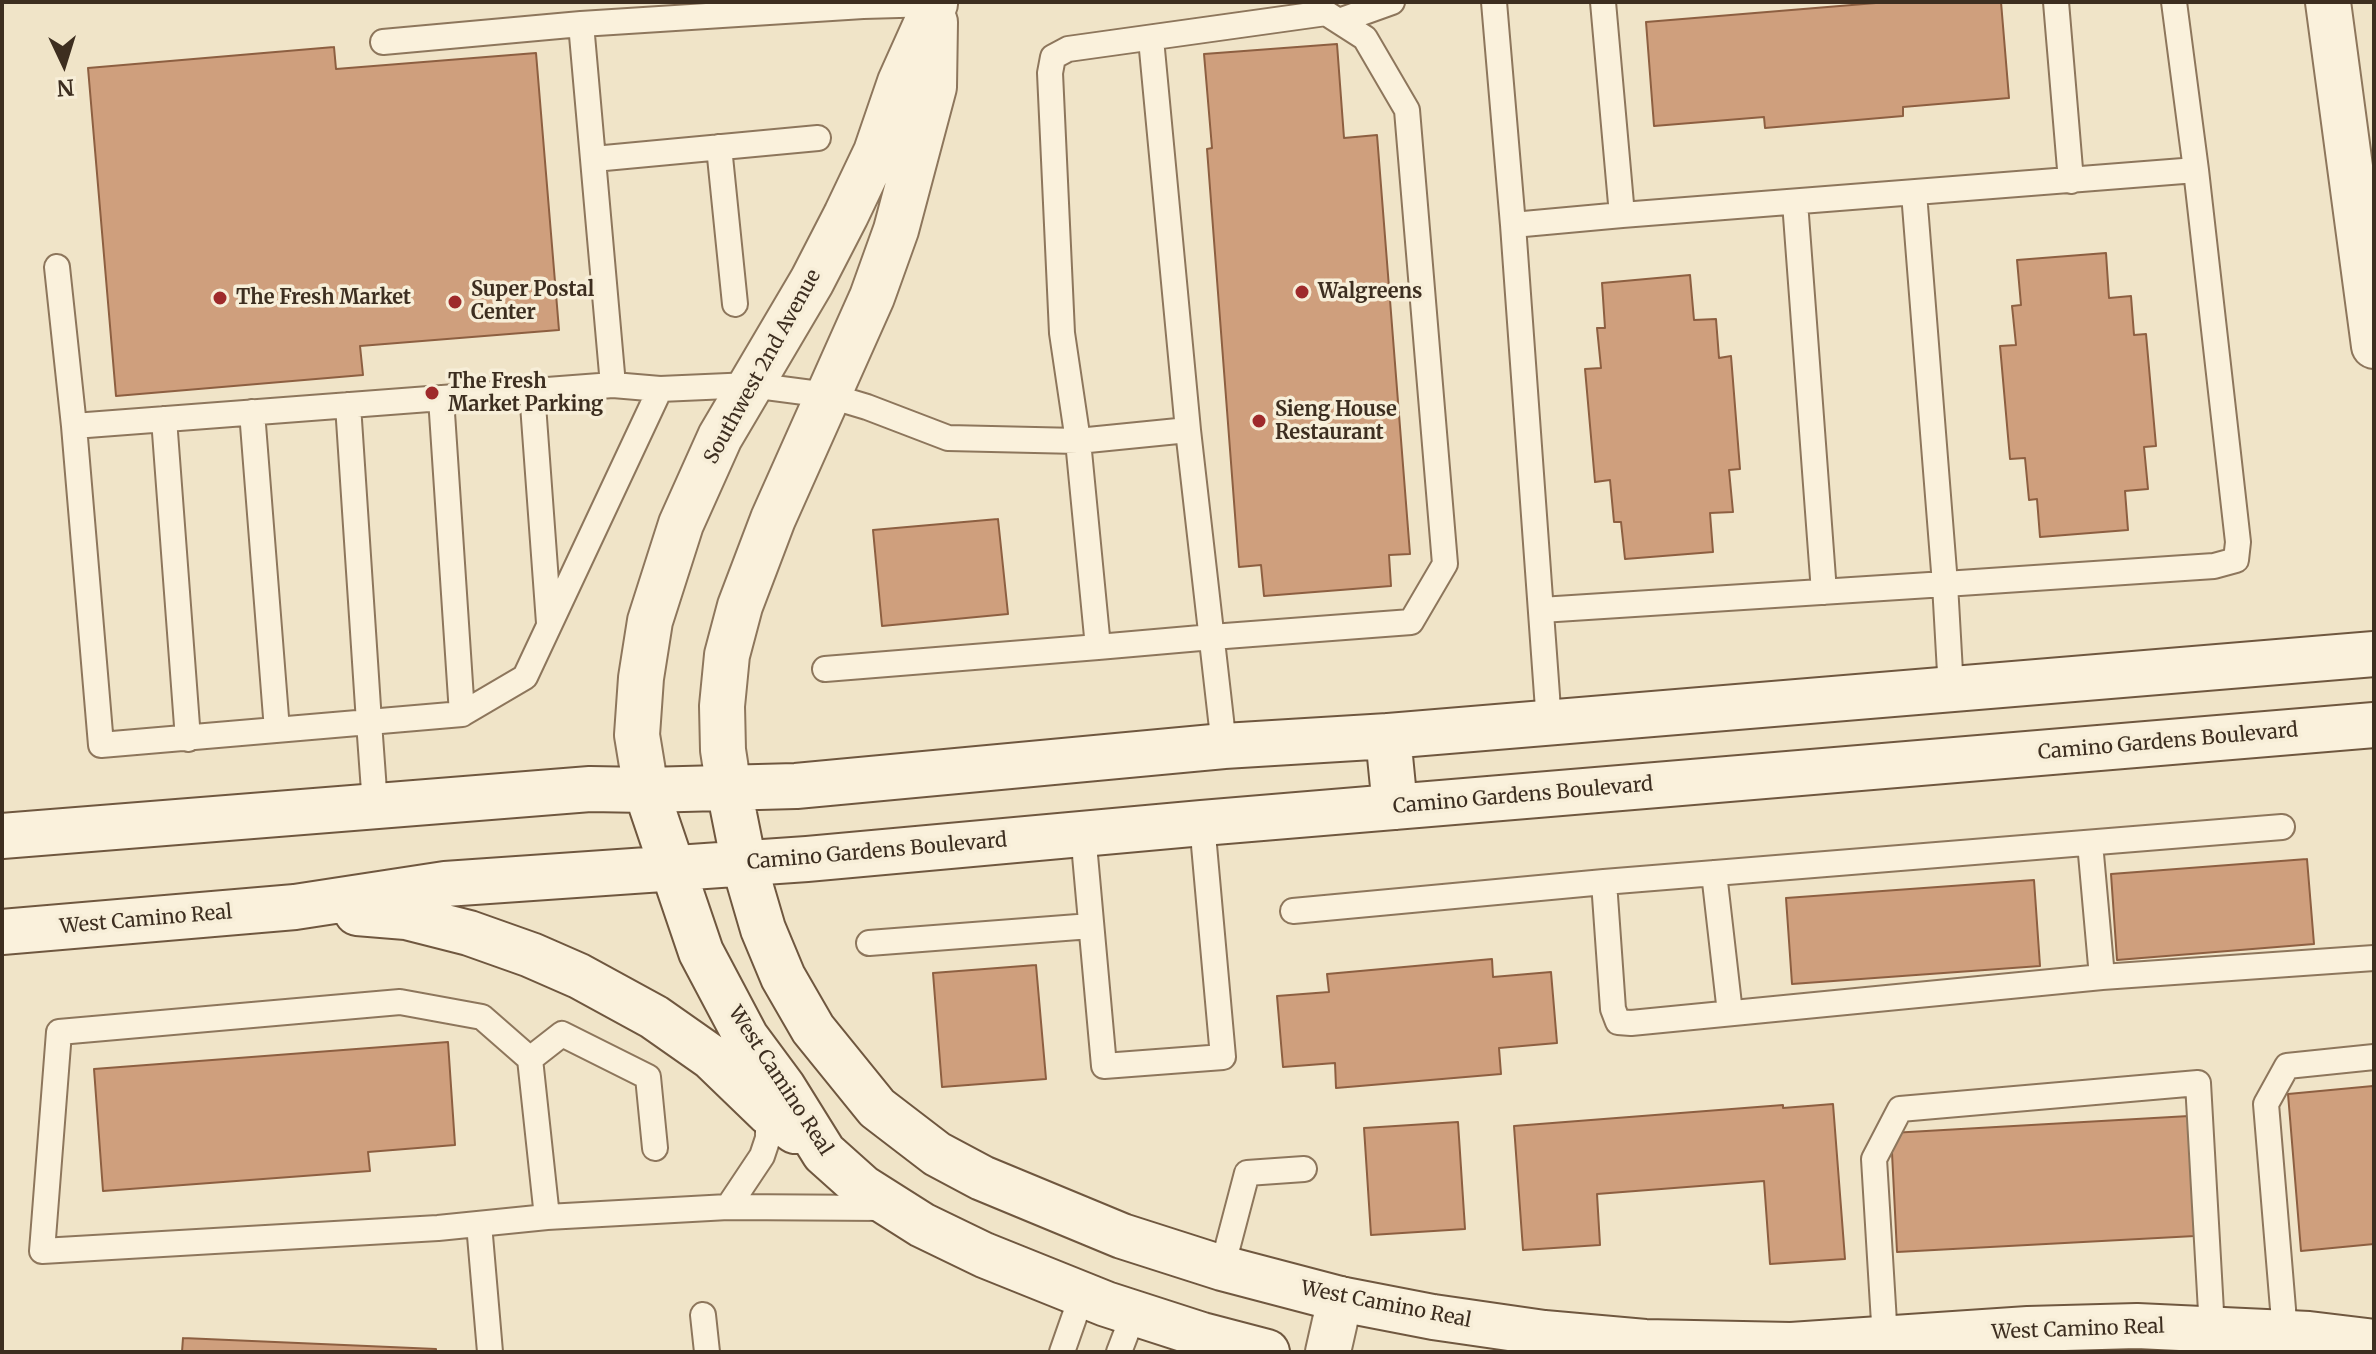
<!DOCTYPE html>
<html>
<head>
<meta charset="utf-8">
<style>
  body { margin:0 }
  #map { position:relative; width:2376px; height:1354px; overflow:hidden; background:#f0e4c8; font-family:Merriweather,serif }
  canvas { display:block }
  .frame { position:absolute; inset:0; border:4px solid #3d2e20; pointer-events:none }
  .north { position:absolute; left:24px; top:24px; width:80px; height:80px; -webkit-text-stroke:6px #f7eed8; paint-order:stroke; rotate:176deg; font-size:22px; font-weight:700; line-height:32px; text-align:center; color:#3d2e20 }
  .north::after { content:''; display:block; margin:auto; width:28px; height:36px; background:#3d2e20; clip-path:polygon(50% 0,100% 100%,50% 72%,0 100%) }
</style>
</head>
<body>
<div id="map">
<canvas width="2376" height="1354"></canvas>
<div class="frame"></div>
<div class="north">N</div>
</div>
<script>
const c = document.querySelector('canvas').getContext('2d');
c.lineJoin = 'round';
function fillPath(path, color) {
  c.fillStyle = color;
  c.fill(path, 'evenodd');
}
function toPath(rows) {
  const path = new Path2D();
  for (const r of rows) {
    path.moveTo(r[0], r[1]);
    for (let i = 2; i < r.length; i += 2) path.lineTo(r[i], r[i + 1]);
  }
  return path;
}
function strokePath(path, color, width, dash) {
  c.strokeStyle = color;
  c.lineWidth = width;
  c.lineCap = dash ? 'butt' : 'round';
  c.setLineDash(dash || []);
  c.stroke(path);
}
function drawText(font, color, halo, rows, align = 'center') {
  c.font = font + ' Merriweather,serif';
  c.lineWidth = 7;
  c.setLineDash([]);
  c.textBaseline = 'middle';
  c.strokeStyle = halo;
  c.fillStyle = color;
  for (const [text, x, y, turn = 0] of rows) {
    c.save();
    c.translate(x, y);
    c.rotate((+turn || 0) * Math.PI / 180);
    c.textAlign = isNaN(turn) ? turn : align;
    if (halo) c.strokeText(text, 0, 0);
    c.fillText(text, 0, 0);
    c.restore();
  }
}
const building = toPath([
  [1888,2,2001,2,2009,98,1903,107,1903,116,1765,128,1764,117,1654,126,1646,22,1888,2],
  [1337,44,1344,138,1377,135,1410,554,1389,555,1391,586,1264,596,1261,565,1239,567,1207,149,1212,148,1204,54,1337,44],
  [334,47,336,69,536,53,559,330,360,346,363,375,116,396,88,68,334,47],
  [2106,253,2109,298,2131,296,2134,335,2146,334,2156,446,2144,447,2148,489,2125,491,2128,530,2040,537,2037,499,2029,500,2025,458,2010,459,2000,346,2016,345,2012,306,2021,305,2017,260,2106,253],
  [1690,275,1694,320,1716,319,1719,358,1731,356,1740,469,1729,470,1733,512,1710,513,1713,552,1625,559,1621,522,1614,522,1610,480,1595,482,1585,369,1601,368,1597,328,1605,328,1602,283,1690,275],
  [998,519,1008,614,882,626,873,530,998,519],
  [2307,859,2314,944,2117,960,2111,874,2307,859],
  [2034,880,2040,966,1792,984,1786,898,2034,880],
  [1492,959,1493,977,1551,972,1557,1043,1499,1048,1501,1074,1336,1088,1335,1063,1283,1067,1277,996,1329,992,1327,974,1492,959],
  [1036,965,1046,1079,942,1087,933,973,1036,965],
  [448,1042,455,1145,368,1152,370,1171,103,1191,94,1069,448,1042],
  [2373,1086,2374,1244,2301,1251,2288,1094,2373,1086],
  [1833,1104,1845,1259,1770,1264,1764,1181,1597,1194,1600,1245,1523,1250,1514,1126,1783,1105,1783,1108,1833,1104],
  [2189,1116,2195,1236,1897,1252,1891,1133,2189,1116],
  [1458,1122,1465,1229,1371,1235,1364,1128,1458,1122],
  [183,1338,436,1349,436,1352,182,1352,183,1338]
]);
fillPath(building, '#cf9f7d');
strokePath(building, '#8d5f41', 2);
const lane = toPath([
  [1494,2,1513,225,1622,215,1603,2],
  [2056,2,2071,181],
  [935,4,863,6,581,24,613,385,660,389,751,385,827,395,867,407,948,438,1078,441,1188,430,1224,746],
  [1339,21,1392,2],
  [1151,39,1188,430],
  [383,42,581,24],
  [719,147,735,304],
  [594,159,818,138],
  [1914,193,1945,584,2214,566,2236,560,2238,542,2196,170,2174,2],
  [1795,202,1824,592],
  [1622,215,2196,170],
  [1513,225,1549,723],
  [57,267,74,426,613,385],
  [532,391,549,623],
  [441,398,462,714],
  [348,405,369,722,462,714,525,677,660,389],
  [252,412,277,730],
  [164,419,188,739],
  [74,426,101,745,369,722,375,805],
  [1541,610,1945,584,1951,690],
  [825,669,1098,647,1212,637,1411,622,1445,564,1407,110,1365,38,1326,13,1068,49,1053,57,1050,73,1062,333,1078,441,1098,647],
  [2282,827,1604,882,1613,1009,1618,1022,1631,1023,2102,977,2374,958],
  [1083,833,1104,1066,1223,1057,1202,823],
  [2090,843,2102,977],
  [1714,873,1730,1013],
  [1293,911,1604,882],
  [869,943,1091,926],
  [400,1002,482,1017,530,1059,547,1217,438,1228,42,1251,59,1032,400,1002],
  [530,1059,562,1034,648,1077,655,1148],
  [728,1207,762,1156,768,1138,768,1112],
  [547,1217,728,1207,884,1208],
  [479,1224,490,1352],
  [1222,1268,1247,1173,1304,1169],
  [703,1315,707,1352],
  [2285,1333,2266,1104,2287,1066,2374,1057],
  [1885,1339,1874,1159,1900,1109,2198,1083,2212,1329],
  [1062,1352,1082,1295],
  [1119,1352,1134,1313]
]);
const street = toPath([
  [2328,2,2374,346],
  [729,789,723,750,722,706,727,655,740,606,773,519,872,297,896,230,934,87,935,22],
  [646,790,637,735,641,678,650,621,681,524,720,437,812,281,846,215,876,152,900,82,935,4],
  [1328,1352,1340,1299]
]);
const secondary = toPath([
  [1388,736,1395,807],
  [729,789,744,864,763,929,783,977,813,1029,877,1108,937,1154,982,1178,1122,1236,1222,1268,1340,1299,1433,1317,1544,1333,1645,1342,1791,1345,2028,1329,2137,1326,2309,1334,2374,1342],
  [646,790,701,952,746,1037,783,1087,824,1153,862,1187,922,1225,984,1255,1106,1304,1202,1335,1267,1352],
  [2,836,590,789,646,790,796,786,1224,746,1388,736,2374,654],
  [357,913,406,917,469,933,531,955,579,976,654,1017,711,1057,768,1112,795,1131],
  [2,932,295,907,445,884,807,859,1202,823,2374,725]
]);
strokePath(lane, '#8d765c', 28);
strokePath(street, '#8d765c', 48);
strokePath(secondary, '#6f573f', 48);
strokePath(lane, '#faf1dc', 24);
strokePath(street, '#faf1dc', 44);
strokePath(secondary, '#faf1dc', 44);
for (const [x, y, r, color] of [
  [1302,292,8,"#9e2a2b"],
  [220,298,8,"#9e2a2b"],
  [455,302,8,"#9e2a2b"],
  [432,393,8,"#9e2a2b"],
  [1259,421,8,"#9e2a2b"]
]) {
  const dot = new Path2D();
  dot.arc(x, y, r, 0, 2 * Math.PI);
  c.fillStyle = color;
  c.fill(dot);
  strokePath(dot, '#f7eed8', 3);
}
drawText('bold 20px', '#3d2e20', '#f7eed8', [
  ["Super Postal",471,290],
  ["Center",471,313],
  ["Walgreens",1318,292],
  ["The Fresh Market",236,298],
  ["The Fresh",448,382],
  ["Market Parking",448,405],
  ["Sieng House",1275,410],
  ["Restaurant",1275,433]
], 'left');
drawText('20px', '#3d2e20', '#f7eed8', [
  ["Southwest 2nd Avenue",763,367,-61],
  ["Camino Gardens Boulevard",2168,742,-5],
  ["Camino Gardens Boulevard",1523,796,-5],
  ["Camino Gardens Boulevard",877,852,-5],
  ["West Camino Real",146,920,-5],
  ["West Camino Real",780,1081,57],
  ["West Camino Real",1386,1305,11],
  ["West Camino Real",2078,1330,-2]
]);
</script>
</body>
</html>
